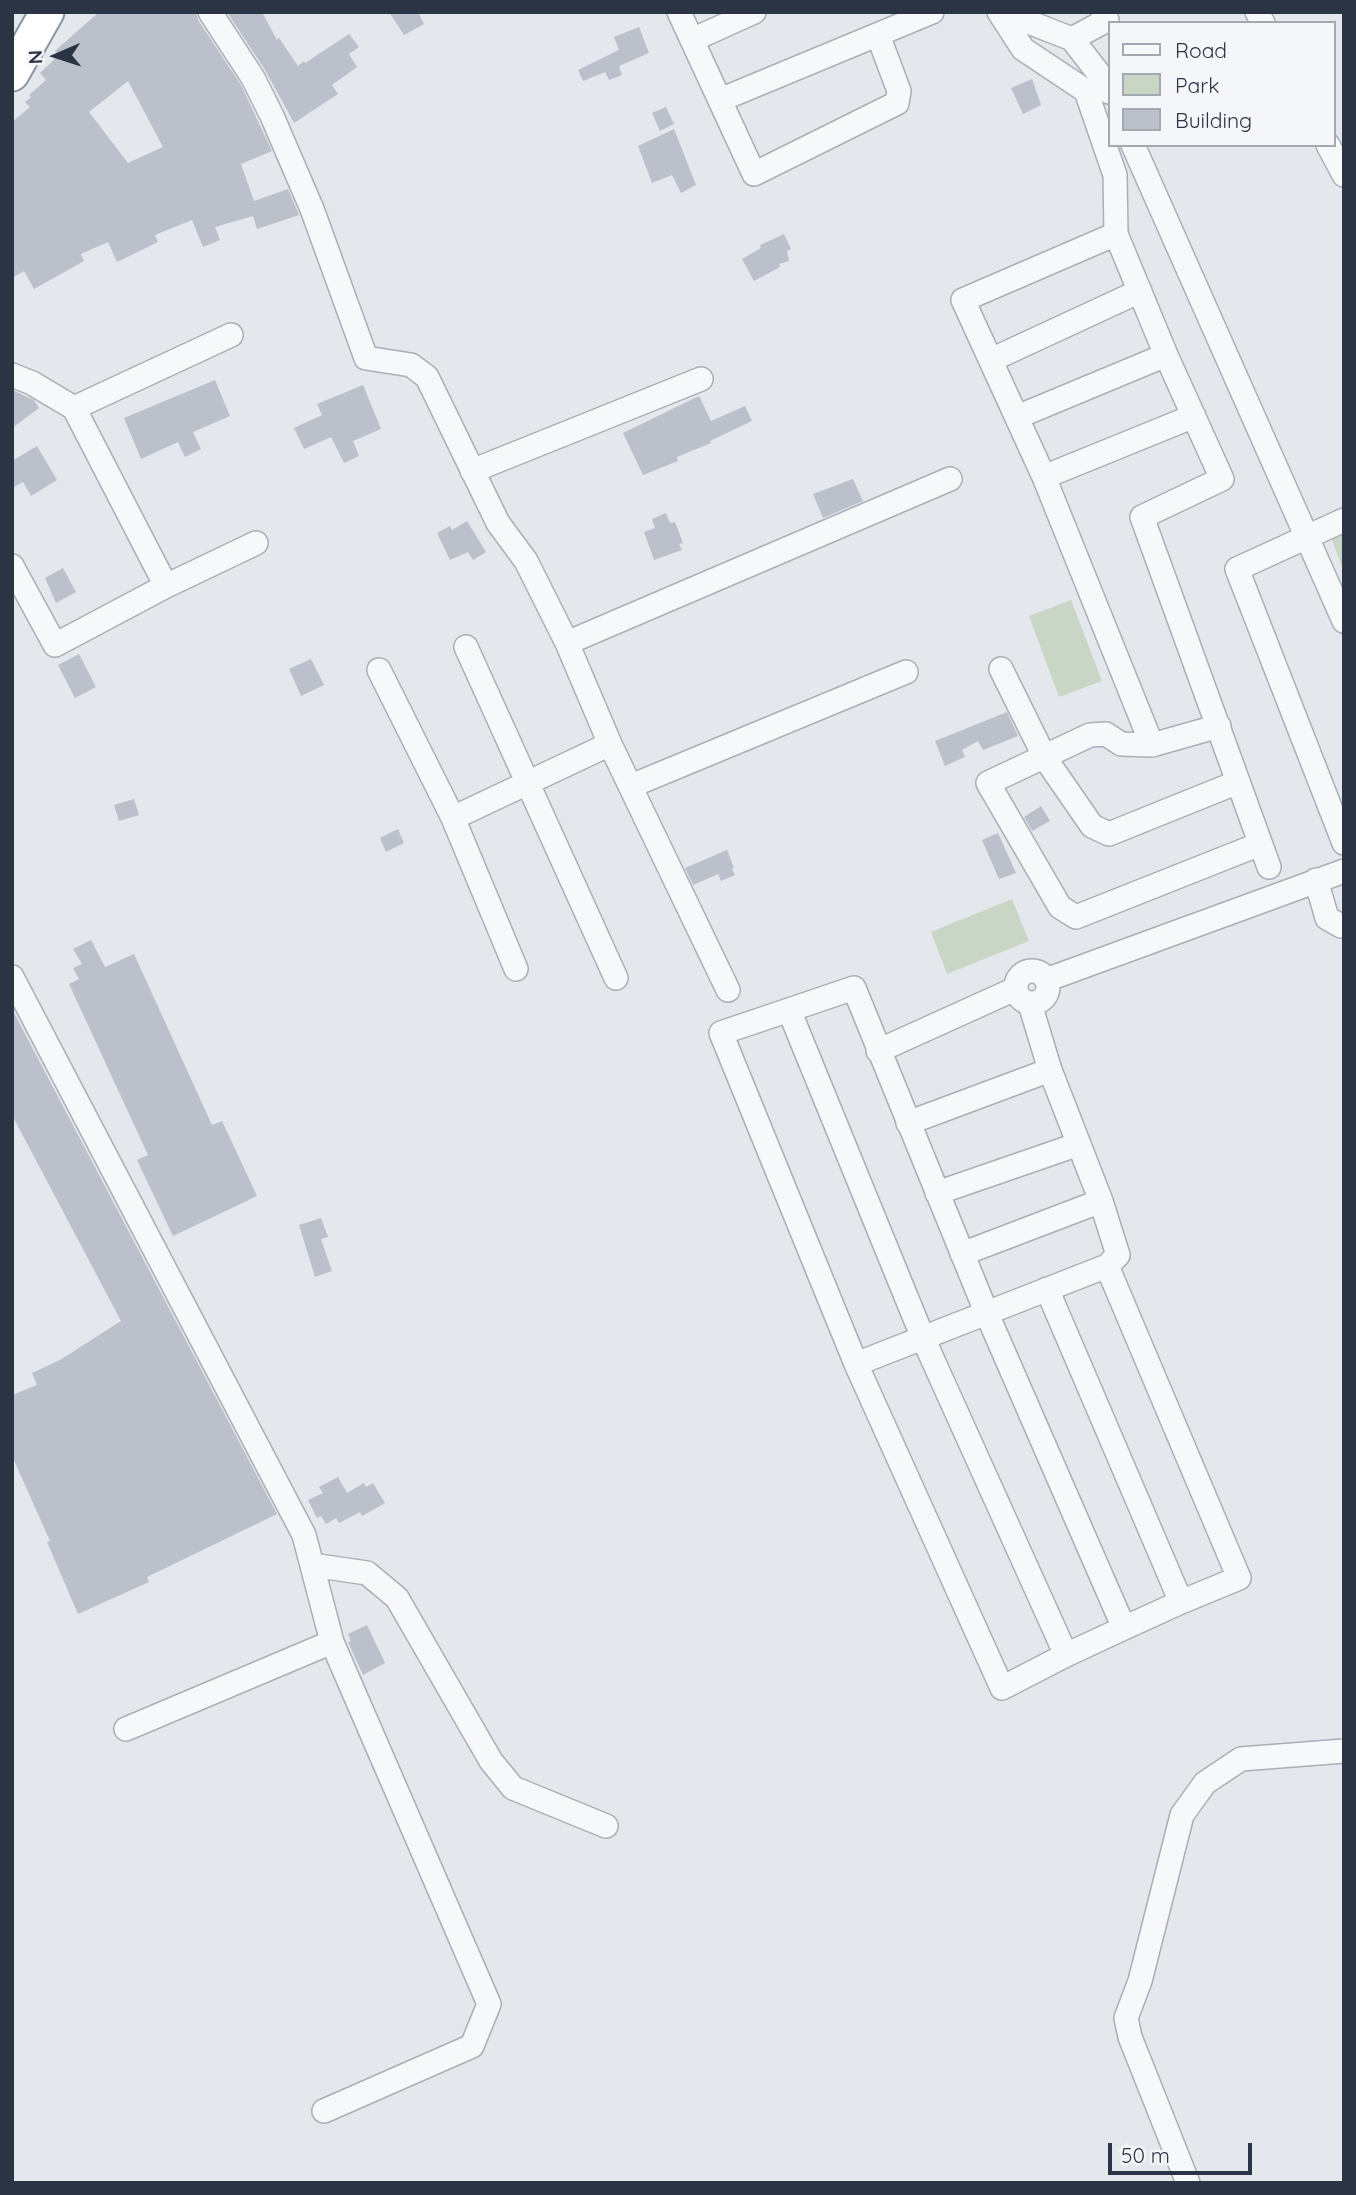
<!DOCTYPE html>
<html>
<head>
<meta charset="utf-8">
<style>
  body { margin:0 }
  #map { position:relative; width:1356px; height:2195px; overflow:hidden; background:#e4e7ec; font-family:Quicksand,sans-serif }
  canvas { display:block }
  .frame { position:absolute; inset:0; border:14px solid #2b3445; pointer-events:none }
  .legend { position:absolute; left:1108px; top:21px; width:228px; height:126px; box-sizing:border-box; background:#f4f6f9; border:2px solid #a4a8b1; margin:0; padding:9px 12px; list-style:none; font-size:21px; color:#2b3445 }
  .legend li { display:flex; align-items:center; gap:14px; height:35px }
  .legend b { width:35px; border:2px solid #a4a8b1 }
  .north { position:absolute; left:21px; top:21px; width:70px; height:70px; -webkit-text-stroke:5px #f4f6f9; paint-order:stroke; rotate:267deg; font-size:19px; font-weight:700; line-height:28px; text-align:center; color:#2b3445 }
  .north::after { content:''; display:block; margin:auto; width:24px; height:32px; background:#2b3445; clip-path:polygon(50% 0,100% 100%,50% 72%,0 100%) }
  .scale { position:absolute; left:1108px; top:2143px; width:144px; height:32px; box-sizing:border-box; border:4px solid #2b3445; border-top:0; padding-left:9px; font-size:21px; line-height:24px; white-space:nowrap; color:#2b3445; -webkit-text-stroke:5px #f4f6f9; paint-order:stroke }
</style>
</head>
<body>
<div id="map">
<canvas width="1356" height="2195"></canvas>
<div class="frame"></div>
<ul class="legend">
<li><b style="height:9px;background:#f7f8fa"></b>Road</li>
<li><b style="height:19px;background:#c9d6c5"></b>Park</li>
<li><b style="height:19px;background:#bbc0ca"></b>Building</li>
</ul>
<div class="north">N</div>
<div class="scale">50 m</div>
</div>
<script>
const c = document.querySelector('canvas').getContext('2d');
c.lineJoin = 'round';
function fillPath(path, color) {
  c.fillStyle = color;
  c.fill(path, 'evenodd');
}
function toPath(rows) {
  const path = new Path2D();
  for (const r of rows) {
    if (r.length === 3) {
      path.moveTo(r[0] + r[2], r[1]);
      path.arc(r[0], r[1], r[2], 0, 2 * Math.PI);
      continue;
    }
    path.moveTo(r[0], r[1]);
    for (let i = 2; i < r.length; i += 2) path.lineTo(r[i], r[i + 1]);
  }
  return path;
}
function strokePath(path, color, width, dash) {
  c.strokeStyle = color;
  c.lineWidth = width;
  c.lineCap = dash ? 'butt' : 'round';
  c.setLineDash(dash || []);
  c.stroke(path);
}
fillPath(toPath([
  [1344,529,1344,573,1330,534],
  [1071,600,1102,681,1059,697,1029,616],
  [1012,899,1029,941,947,974,931,932]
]), '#c9d6c5');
fillPath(toPath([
  [99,12,196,12,198,20,241,85,272,151,241,164,254,201,288,189,299,215,257,229,253,216,215,227,220,240,203,247,192,220,155,235,158,242,117,262,108,242,81,254,84,261,34,289,24,271,12,278,12,122,30,107,25,102,31,97,29,95,46,80,40,73,59,55,55,51],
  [128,81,163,147,128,163,89,112],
  [227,12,262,12,277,40,279,38,298,66,304,61,305,63,349,34,359,47,349,54,357,67,332,85,338,94,294,123,265,70],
  [389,12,418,12,424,24,404,35],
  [639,27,649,53,619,66,622,75,609,80,605,72,583,81,578,70,619,50,614,37],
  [1032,79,1041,105,1023,114,1011,88],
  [666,107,674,124,660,131,652,113],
  [674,129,696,185,681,193,672,175,652,183,638,146],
  [784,234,791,249,787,251,789,261,779,264,780,267,754,281,742,259,761,248,760,245],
  [215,380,230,416,193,432,201,449,185,457,178,442,141,459,124,418],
  [363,385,381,429,353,441,359,456,344,463,331,437,304,449,294,428,322,415,317,404],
  [12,390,34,400,39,408,12,428],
  [699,396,711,421,745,406,752,421,710,441,711,443,677,457,678,461,643,475,623,433],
  [37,446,57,480,31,496,23,482,12,488,12,461],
  [853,479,863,501,823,518,813,494],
  [666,513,670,523,675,522,683,543,679,544,682,550,654,560,644,532,655,528,652,519],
  [467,521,486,552,473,560,468,552,450,560,437,533,450,526,452,530],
  [63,568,76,592,56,603,45,578],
  [79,654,96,687,75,698,58,665],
  [311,659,324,685,301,696,289,669],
  [1007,712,1018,736,983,750,978,741,962,750,965,757,945,766,935,741],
  [134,799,139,815,119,821,114,805],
  [1041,806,1050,821,1032,831,1024,817],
  [398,829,404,843,386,852,380,838],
  [998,833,1016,873,999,879,982,840],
  [727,850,734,868,732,869,735,875,721,881,718,874,693,885,685,868],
  [91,940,105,967,134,954,212,1125,222,1121,257,1196,173,1236,137,1160,148,1155,69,984,79,979,73,968,82,964,73,949],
  [12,1009,277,1514,147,1577,149,1582,78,1614,47,1542,50,1541,12,1456,12,1395,37,1385,32,1373,60,1360,121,1321,12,1115],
  [321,1218,328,1237,321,1239,332,1271,315,1277,299,1225],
  [338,1477,347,1493,364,1483,366,1487,373,1483,385,1503,362,1516,360,1512,339,1523,336,1518,326,1524,321,1516,317,1518,308,1500,323,1493,319,1487],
  [367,1625,385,1663,363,1675,348,1642,351,1641,348,1634]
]), '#bbc0ca');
const minor = toPath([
  [210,12,253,78,272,116,312,209,366,358,411,365,427,377,498,523,526,561,567,643,610,744,728,990],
  [679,12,754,174,897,103,899,91,878,35],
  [999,12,1023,49,1086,91,1115,175,1116,234,1166,355,1222,479,1142,517,1269,867],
  [1003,12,1072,39,1103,79,1109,92],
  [1257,12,1263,23],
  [1072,39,1107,20,1103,12],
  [692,40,754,12],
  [720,100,932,12],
  [1133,145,1344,621],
  [1328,145,1344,175],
  [1116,234,963,300,1044,477,1152,745],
  [991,360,1140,291],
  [12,375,32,383,74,408,166,586],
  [74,408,231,335],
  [1017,417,1166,355],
  [472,471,701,379],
  [1044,477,1194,416],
  [1344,520,1237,569,1344,843],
  [12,566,55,645,166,586,256,543],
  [567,643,950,479],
  [466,647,616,978],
  [1001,669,1045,758,1092,826,1109,834,1238,782],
  [379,670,453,818,516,969],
  [1219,726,1152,745,1121,744,1106,734,1090,735,988,783,1060,907,1076,917,1260,844],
  [631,786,906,672],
  [453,818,610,744],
  [1316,880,1327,918,1341,926,1344,925],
  [1032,987,16],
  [12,977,304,1535,332,1642,126,1729],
  [1046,980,1344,871],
  [789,1010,923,1338,1066,1655],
  [878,1051,1015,989],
  [908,1123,1050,1070],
  [937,1193,1079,1144],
  [962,1254,1101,1201],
  [1107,1266,1239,1578,1181,1602,1124,1628,1066,1655,1002,1688,856,1364,721,1033,854,988,987,1314,1124,1628],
  [1047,1289,1181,1602],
  [856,1364,1107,1266,1118,1255,1101,1201,1050,1070,1030,1004],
  [312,1565,367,1573,397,1598,491,1761,513,1788,606,1826],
  [324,2111,472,2046,489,2004,332,1642],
  [1188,2183,1130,2037,1126,2018,1140,1981,1182,1815,1205,1783,1241,1759,1344,1751]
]);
const highway = toPath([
  [12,74,47,12]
]);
strokePath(minor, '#a9aeb7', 26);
strokePath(highway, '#8b94a3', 37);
strokePath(minor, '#f7f8fa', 23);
strokePath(highway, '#fff', 33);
</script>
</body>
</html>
